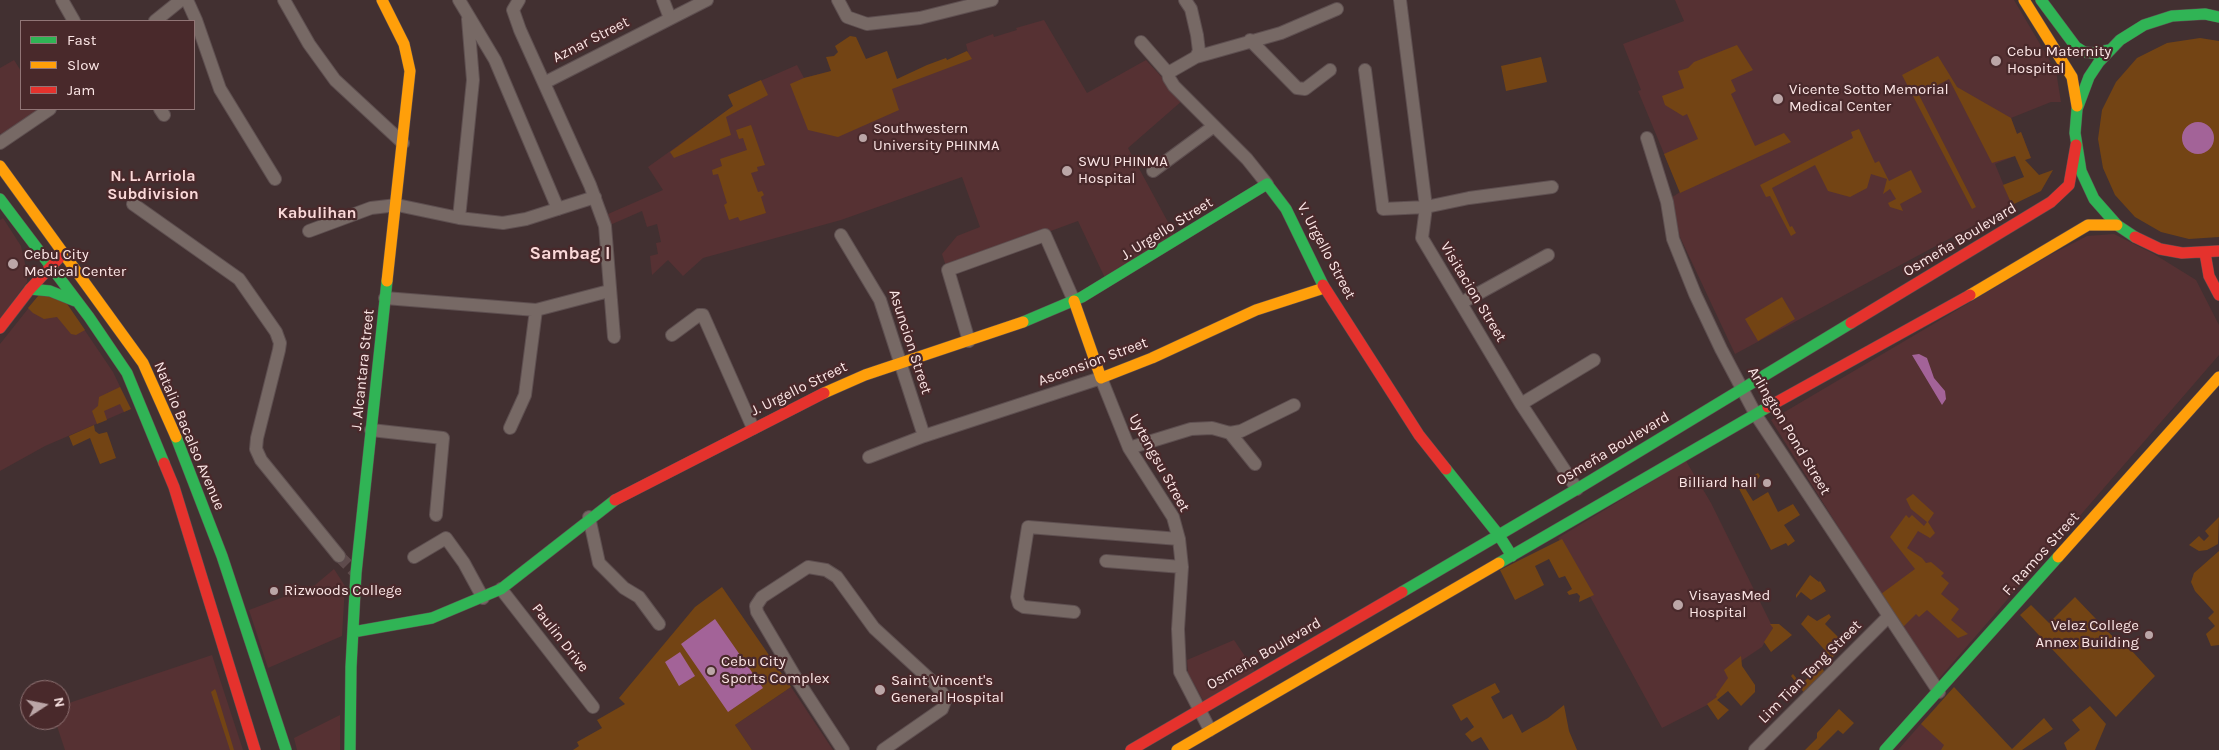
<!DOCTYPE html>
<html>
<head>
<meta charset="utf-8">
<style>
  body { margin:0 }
  #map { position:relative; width:2219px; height:750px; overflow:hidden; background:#423031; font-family:Karla,sans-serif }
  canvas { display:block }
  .legend { position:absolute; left:20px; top:20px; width:175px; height:90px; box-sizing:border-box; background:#49292b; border:1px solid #917576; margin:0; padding:6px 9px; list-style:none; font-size:15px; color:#fce6e6 }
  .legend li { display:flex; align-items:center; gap:10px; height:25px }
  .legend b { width:25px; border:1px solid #917576 }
  .north { position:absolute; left:20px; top:680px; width:50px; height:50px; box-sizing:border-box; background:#49292b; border:1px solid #917576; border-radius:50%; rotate:79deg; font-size:14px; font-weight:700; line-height:20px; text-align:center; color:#fce6e6 }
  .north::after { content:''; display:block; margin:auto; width:18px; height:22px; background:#bba6a7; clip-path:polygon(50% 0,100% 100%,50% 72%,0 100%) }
</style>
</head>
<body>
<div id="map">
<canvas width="2219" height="750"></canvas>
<ul class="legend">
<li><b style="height:6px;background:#30b455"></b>Fast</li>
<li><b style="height:6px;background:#ff9f0a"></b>Slow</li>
<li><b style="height:6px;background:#e5322d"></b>Jam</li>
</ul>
<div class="north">N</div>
</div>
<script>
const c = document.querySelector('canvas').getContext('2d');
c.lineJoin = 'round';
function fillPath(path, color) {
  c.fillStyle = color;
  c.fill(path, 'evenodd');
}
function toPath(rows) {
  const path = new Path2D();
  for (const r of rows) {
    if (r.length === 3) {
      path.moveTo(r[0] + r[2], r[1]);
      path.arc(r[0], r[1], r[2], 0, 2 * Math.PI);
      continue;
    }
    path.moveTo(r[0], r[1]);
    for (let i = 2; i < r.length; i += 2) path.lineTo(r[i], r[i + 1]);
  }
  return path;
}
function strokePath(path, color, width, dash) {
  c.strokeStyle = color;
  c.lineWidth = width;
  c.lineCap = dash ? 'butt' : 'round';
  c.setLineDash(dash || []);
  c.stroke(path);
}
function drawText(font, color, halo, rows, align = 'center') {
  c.font = font + ' Karla,sans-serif';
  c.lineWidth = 4.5;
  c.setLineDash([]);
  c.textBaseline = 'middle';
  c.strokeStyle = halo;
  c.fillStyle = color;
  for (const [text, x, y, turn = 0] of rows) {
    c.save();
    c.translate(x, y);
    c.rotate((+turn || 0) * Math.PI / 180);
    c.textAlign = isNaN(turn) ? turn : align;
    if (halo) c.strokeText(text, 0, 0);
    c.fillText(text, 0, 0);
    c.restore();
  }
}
fillPath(toPath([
  [1675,0,2014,0,2056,71,2061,102,2051,102,2011,118,2017,134,2021,132,2031,158,2015,156,1995,164,2012,205,1735,354,1680,237,1671,198,1680,192,1638,91,1641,90,1623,44,1684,21],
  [1044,20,1087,93,1146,60,1183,100,1128,148,1176,237,1105,278,1078,221,947,269,942,254,957,236,980,227,962,177,841,220,703,258,683,276,668,260,652,275,650,256,658,254,656,243,661,242,657,224,647,227,642,211,610,225,608,214,663,190,648,167,733,106,728,95,797,65,804,78,889,57,896,82,968,52,966,44,993,34,994,37,1017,30,1016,28],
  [14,60,21,71,21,109,46,109,4,140,0,133,0,68],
  [3,218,21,246,27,272,27,282,0,319,0,220],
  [2114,234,2154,254,2196,280,2219,325,2219,355,1936,682,1771,420,2050,255,2087,236],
  [39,295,63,298,113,372,131,409,45,446,0,471,0,344],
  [1686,461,1711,503,1773,628,1762,647,1726,671,1732,679,1717,700,1662,728,1558,538],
  [334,569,345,586,342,636,268,668,249,610,315,585],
  [1234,640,1255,671,1204,702,1188,673,1187,660],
  [212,655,243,750,65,750,55,720,60,720,60,706],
  [791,687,833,750,752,750,735,725],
  [340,715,340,750,297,750,294,738],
  [1926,718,1951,750,1898,750]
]), '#563133');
fillPath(toPath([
  [850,36,856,37,866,59,887,51,897,79,927,65,946,58,947,60,967,51,972,59,892,89,899,110,838,137,808,130,790,84,804,78,831,71,826,57,834,56,838,52,835,46],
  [2200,38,2219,41,2219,237,2189,239,2161,232,2135,217,2115,195,2103,168,2098,139,2102,110,2116,82,2137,58,2167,43],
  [1737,45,1753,70,1731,80,1736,91,1731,94,1755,146,1784,133,1791,142,1680,193,1664,154,1698,139,1687,114,1683,116,1665,105,1662,96,1684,88,1678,71,1688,68,1694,62],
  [1938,56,1957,87,2011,118,2017,134,2021,132,2031,158,2025,160,2039,175,2053,170,2041,191,2012,205,2003,185,2024,177,2015,156,1992,163,1949,79,1919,95,1976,207,1972,209,1902,75],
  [1541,57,1547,82,1506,91,1501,66],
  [761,80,768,95,726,117,731,135,674,158,670,152,733,106,728,95],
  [751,125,765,165,757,167,758,171,751,173,758,192,762,191,764,195,761,197,766,213,740,221,738,217,729,220,724,205,727,203,718,174,713,175,712,170,722,166,720,159,747,150,743,138,739,139,736,130],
  [1859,129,1875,163,1879,161,1889,181,1911,170,1922,192,1900,204,1903,211,1890,207,1888,203,1896,199,1890,189,1883,194,1887,179,1871,174,1867,188,1850,197,1828,191,1815,165,1772,188,1790,227,1792,226,1796,233,1791,236,1770,196,1766,197,1760,185,1853,138,1851,132],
  [39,295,63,298,85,330,76,335,71,334,57,317,44,319,33,313,28,308],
  [1782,297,1795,319,1758,341,1745,319],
  [120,387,131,409,124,412,120,404,104,411,107,420,97,424,92,411,98,406,99,397],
  [94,425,95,431,99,434,107,432,116,458,100,464,90,438,73,446,69,436],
  [1758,473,1760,476,1758,479,1750,485,1747,480,1741,482,1753,501,1768,492,1778,512,1793,504,1800,515,1784,525,1795,541,1788,546,1786,543,1771,550,1737,485],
  [1913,494,1934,513,1928,522,1935,533,1930,538,1918,531,1907,548,1922,558,1926,563,1931,562,1944,573,1941,576,1949,583,1941,594,1959,609,1951,620,1968,634,1958,638,1927,610,1919,617,1916,614,1903,627,1881,594,1915,569,1890,537,1906,515,1909,518,1912,515,1924,526,1927,522,1911,509,1906,499],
  [2219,517,2218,544,2207,550,2199,551,2189,545,2199,536,2204,541,2209,536,2205,531],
  [1562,539,1594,595,1579,602,1580,596,1577,593,1569,595,1567,592,1572,589,1565,576,1559,578,1549,559,1535,566,1544,585,1515,600,1500,570],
  [2219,551,2219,645,2211,646,2206,634,2215,626,2208,618,2214,612,2195,591,2191,582,2194,573],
  [1810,575,1819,582,1820,581,1826,591,1811,600,1801,592,1796,598,1796,595],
  [722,587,791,687,735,725,752,750,573,750,579,746,577,742,602,728,597,720,625,704,619,698,695,607],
  [2075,597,2116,640,2119,637,2155,676,2116,717,2020,615,2031,605,2049,623],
  [1829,614,1831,617,1825,624,1845,644,1832,658,1801,624,1808,615,1817,621],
  [1770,624,1779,624,1792,635,1771,652,1764,642,1773,628],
  [1741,656,1742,666,1755,685,1755,692,1741,706,1728,691,1717,700,1729,710,1718,720,1707,704,1717,697,1716,695,1728,678,1724,670],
  [1821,667,1826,674,1805,694,1791,676,1793,674,1801,684],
  [1495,683,1500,692,1491,697,1503,719,1512,714,1522,733,1548,718,1564,705,1569,731,1577,750,1489,750,1481,737,1472,742,1465,734,1474,727,1467,717,1461,721,1452,705],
  [1954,687,2012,749,2044,718,2053,729,2022,750,1941,750,1944,745,1921,724],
  [215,689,216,691,234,750,230,750,211,692],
  [2090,706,2106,724,2095,750,2067,750,2064,743,2080,730,2072,720],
  [1839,709,1854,723,1843,734,1838,730,1818,750,1805,750,1817,738,1817,733]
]), '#734414');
fillPath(toPath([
  [2198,138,16],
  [1919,354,1927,358,1934,378,1945,391,1946,399,1942,405,1912,355],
  [715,619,763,688,728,712,681,644],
  [680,652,695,676,679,686,665,662]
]), '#a36398');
strokePath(toPath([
  [339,556,356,573]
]), '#5e4b4c', 12, [12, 6]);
const street = toPath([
  [62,0,74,21],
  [187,0,196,20,220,89,275,179],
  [284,0,309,44,335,80,403,143],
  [459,0,495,60,558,209],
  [519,0,513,10,520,30,590,185,605,226,614,337],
  [663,0,670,18],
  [838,0,847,17,867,24,920,18,992,0],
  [1185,0,1191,9,1197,35,1199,51,1196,57],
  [1400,0,1426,207,1422,238,1521,404,1577,489],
  [155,21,181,0],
  [1250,40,1297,88,1305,89,1330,70],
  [1141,42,1168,73,1169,78,1174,86,1247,159,1267,184],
  [1365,70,1383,209,1426,207,1469,198,1552,187],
  [1168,73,1196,57,1281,33,1337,9],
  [544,83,707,0],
  [160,109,164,115],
  [1647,138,1667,202,1673,239,1695,294,1721,349,1756,415,1939,692],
  [0,143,50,109],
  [1153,171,1214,126],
  [133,204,239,279,276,332,280,343,279,350,257,438,256,449,261,460,339,556],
  [459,218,473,80,468,19],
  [309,231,371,208,397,205,459,218,503,223,526,219,595,197],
  [841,235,880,300,924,436],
  [385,298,536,310,609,291],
  [1461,303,1548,255],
  [672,335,699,315,703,315,753,428],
  [969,341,948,270,1045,235,1074,301],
  [1521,404,1594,360],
  [510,428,525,395,536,310],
  [371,430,443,438,436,515],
  [1230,433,1255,464],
  [1129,448,1191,429,1212,428,1230,433,1241,431,1294,405],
  [869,457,924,436,1101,378,1129,448,1173,517,1179,539,1182,567,1178,629,1180,672,1210,730],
  [589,517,599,563,624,588,639,597,659,624],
  [414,557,446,538,464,563,483,598],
  [1106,561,1182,567],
  [501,589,593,707],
  [1074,612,1024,607,1019,604,1017,597,1028,527,1179,539],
  [843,750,796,678,757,612,756,606,762,597,808,567,826,570,837,577,874,628,936,685,946,698,942,709,883,750],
  [1755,750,1888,617]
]);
const fast = toPath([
  [2041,0,2076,47,2084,52,2093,53,2109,50],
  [0,199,89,317,127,373,164,463],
  [2135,237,2117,225,2094,199,2081,171,2075,133,2077,109,2089,77,2099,62,2120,40,2144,25,2172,16,2205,14,2219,17],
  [30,289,50,291,75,301],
  [1023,322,1082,297,1267,184,1286,209,1323,285],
  [176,437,222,556,286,750],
  [1446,469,1498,534,1512,556],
  [1499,563,1768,407],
  [1402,592,1577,489,1851,323],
  [353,632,432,618,501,589,615,500],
  [350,750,351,667,356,573,387,281],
  [1885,750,2058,557]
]);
const slow = toPath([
  [382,0,404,44,410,71,387,281],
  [2024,0,2072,77,2077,106],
  [0,166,143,363,176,437],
  [1970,295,2088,225,2117,225],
  [1074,301,1101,378,1152,358,1256,310,1324,288],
  [824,393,865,375,1023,322],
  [2058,557,2219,377],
  [1177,750,1499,563]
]);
const jam = toPath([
  [2135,237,2160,249,2182,253,2219,251],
  [2205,253,2209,276,2219,295],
  [1323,285,1419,435,1446,469],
  [1851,323,2051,202,2069,185,2076,145],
  [0,328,30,289,59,258],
  [1768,407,1970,295],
  [164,463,174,487,255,750],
  [615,500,824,393],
  [1131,750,1402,592]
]);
strokePath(street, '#5e4f50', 14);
strokePath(fast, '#5e4f50', 12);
strokePath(slow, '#5e4f50', 12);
strokePath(jam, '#5e4f50', 12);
strokePath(street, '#776965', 12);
strokePath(fast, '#30b455', 11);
strokePath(slow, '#ff9f0a', 11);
strokePath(jam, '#e5322d', 11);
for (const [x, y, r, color] of [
  [1996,61,6,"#bba6a7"],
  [1778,99,6,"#bba6a7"],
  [863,138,5,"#bba6a7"],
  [1067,171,6,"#bba6a7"],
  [13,264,6,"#bba6a7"],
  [1767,483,5,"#bba6a7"],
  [274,591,5,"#bba6a7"],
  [1678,605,6,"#bba6a7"],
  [2149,635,5,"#bba6a7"],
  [711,671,5,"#bba6a7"],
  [880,690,6,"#bba6a7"]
]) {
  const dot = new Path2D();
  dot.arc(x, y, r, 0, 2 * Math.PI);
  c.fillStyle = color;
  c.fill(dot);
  strokePath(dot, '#49292b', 2);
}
drawText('15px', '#fce6e6', '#49292b', [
  ["Aznar Street",591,40,-27],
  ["J. Urgello Street",1167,229,-32],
  ["Osmeña Boulevard",1960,240,-31],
  ["V. Urgello Street",1326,251,62],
  ["Visitacion Street",1473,292,59],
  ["Asuncion Street",910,342,72],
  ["Ascension Street",1093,362,-20],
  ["J. Alcantara Street",363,370,-84],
  ["J. Urgello Street",799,389,-26],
  ["Arlington Pond Street",1789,431,59],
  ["Natalio Bacalso Avenue",189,436,67],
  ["Osmeña Boulevard",1613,449,-31],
  ["Uytengsu Street",1159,463,61],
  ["F. Ramos Street",2041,554,-48],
  ["Paulin Drive",560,638,52],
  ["Osmeña Boulevard",1264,654,-30],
  ["Lim Tian Teng Street",1810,672,-45]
]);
drawText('15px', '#fce6e6', '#49292b', [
  ["Cebu Maternity",2007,52],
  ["Hospital",2007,69],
  ["Vicente Sotto Memorial",1789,90],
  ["Medical Center",1789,107],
  ["Southwestern",873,129],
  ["University PHINMA",873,146],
  ["SWU PHINMA",1078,162],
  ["Hospital",1078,179],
  ["Cebu City",24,255],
  ["Medical Center",24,272],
  ["Billiard hall",1757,483,"right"],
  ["Rizwoods College",284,591],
  ["VisayasMed",1689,596],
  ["Hospital",1689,613],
  ["Velez College",2139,626,"right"],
  ["Annex Building",2139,643,"right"],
  ["Cebu City",721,662],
  ["Sports Complex",721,679],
  ["Saint Vincent's",891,681],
  ["General Hospital",891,698]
], 'left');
drawText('bold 16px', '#fad8d8', '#49292b', [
  ["N. L. Arriola",153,176],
  ["Subdivision",153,194],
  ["Kabulihan",317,213]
]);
drawText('bold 18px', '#fad8d8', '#49292b', [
  ["Sambag I",570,254]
]);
</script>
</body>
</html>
